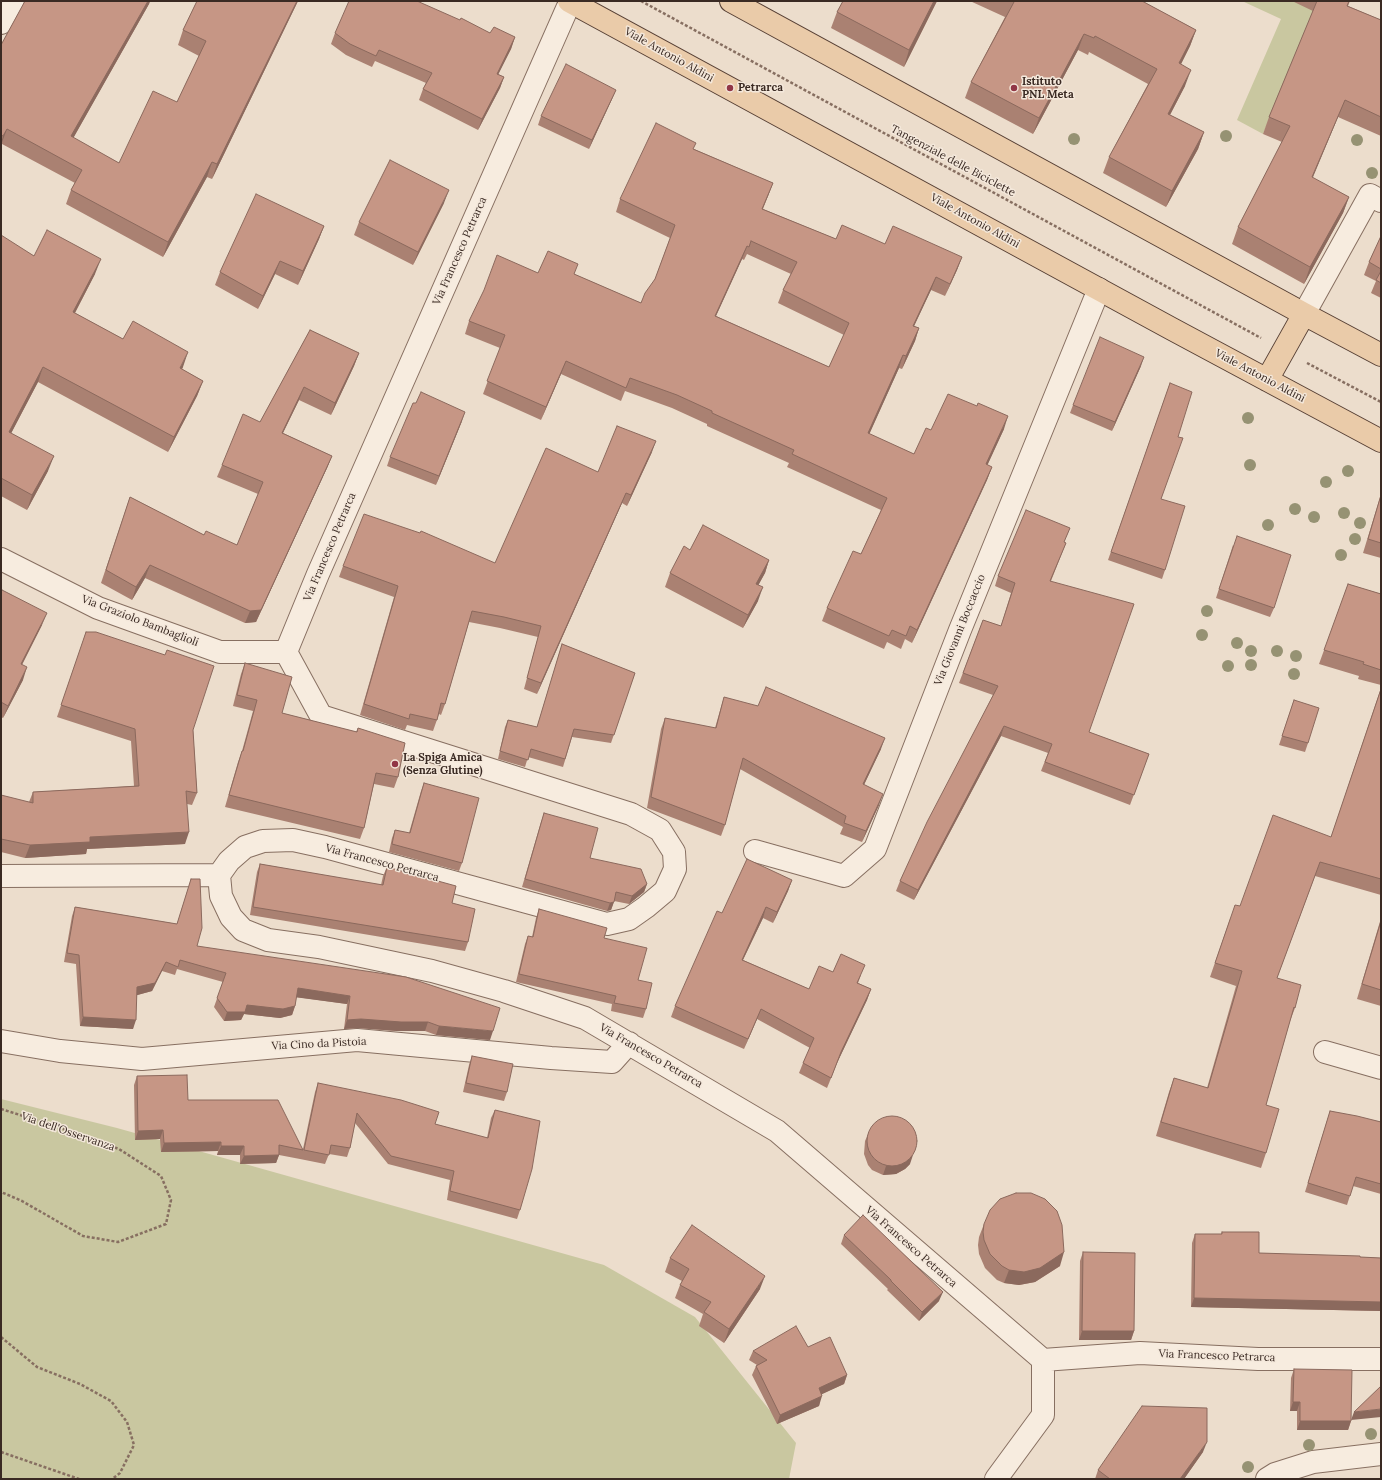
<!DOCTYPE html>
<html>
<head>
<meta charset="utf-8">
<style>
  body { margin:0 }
  #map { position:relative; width:1382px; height:1480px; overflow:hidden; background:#ecddcc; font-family:Lora,serif }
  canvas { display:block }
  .frame { position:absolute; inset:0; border:2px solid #3a2a23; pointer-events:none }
</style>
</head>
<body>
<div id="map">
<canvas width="1382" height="1480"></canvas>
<div class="frame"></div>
</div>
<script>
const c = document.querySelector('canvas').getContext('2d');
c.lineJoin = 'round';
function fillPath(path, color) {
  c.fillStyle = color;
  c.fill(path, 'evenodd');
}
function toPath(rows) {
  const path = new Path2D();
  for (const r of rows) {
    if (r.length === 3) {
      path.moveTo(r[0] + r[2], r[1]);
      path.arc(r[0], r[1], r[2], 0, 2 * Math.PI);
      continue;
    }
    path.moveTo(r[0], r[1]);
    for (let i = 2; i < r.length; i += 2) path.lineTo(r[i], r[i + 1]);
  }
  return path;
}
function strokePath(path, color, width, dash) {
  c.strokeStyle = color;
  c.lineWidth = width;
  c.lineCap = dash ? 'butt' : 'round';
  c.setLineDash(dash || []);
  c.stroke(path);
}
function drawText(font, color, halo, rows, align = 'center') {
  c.font = font + ' Lora,serif';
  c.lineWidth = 3;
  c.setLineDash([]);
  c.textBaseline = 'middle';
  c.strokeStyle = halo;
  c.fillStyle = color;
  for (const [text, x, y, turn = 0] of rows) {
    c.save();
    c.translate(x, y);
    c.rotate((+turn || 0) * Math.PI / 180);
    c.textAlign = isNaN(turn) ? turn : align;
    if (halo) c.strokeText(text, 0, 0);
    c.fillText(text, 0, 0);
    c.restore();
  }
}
fillPath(toPath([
  [1242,1,1319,1,1263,134,1237,120,1281,19],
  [1,1099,117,1128,604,1265,695,1317,796,1443,789,1479,1,1479]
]), '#c9c7a0');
const minor = toPath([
  [570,2,318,574,286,652,321,716,631,814,660,830,674,852,675,869,665,891,646,907,629,919,607,924,325,847,293,840,263,841,245,847,229,861,219,875,221,896,231,917,243,930,268,940,319,947,432,971,504,991,585,1018,777,1131,1043,1360,1140,1353,1258,1359,1381,1359],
  [1,23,13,1],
  [1304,314,1370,195,1381,201],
  [1,559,98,608,220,652,286,652],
  [755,851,844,876,875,849,960,630,1099,289],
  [1,876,219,875],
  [1,1041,60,1051,142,1059,357,1040,551,1058,612,1062,629,1043],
  [1325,1052,1381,1068],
  [996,1479,1043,1415,1043,1360],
  [1267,1479,1275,1474,1313,1462,1381,1454]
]);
const primary = toPath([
  [569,1,1172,329,1381,441],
  [731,1,1304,314,1381,355],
  [1267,380,1304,314]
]);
strokePath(minor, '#876f61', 24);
strokePath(primary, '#563f34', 24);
strokePath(toPath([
  [641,1,1261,338],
  [1307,363,1381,402],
  [1,1109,58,1127,119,1149,161,1176,171,1200,166,1224,118,1242,83,1236,22,1201,1,1192],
  [1,1337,37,1367,80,1384,111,1401,127,1422,134,1445,120,1473,112,1479],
  [1,1452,79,1479]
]), '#876f61', 2.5, [3, 2]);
strokePath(minor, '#f7ecdf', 22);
strokePath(primary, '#eacba9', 22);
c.fillStyle = '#969273';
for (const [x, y] of [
  [1226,136],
  [1074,139],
  [1357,140],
  [1372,173],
  [1248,418],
  [1250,465],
  [1348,471],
  [1326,482],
  [1295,509],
  [1344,513],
  [1314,517],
  [1360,523],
  [1268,525],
  [1355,539],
  [1341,555],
  [1207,611],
  [1202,635],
  [1237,643],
  [1251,651],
  [1277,651],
  [1296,656],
  [1251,665],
  [1228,666],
  [1294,674],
  [1371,1434],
  [1309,1445],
  [1248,1467]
]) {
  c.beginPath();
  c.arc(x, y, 6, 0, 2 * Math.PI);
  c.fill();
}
fillPath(toPath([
  [25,1,150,1,149,4,73,138,119,163,177,102,199,56,178,45,183,30,197,1,298,1,212,179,207,177,163,257,66,204,71,190,75,183,2,144,1,145,1,45],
  [843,1,937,1,904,67,831,28,837,12],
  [970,1,1142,1,1196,30,1190,46,1181,64,1185,86,1170,115,1204,132,1198,149,1166,207,1103,173,1109,157,1148,84,1089,52,1088,55,1078,50,1033,134,965,98,971,82,1005,17],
  [1292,1,1350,1,1348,6,1381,20,1381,136,1338,117,1312,178,1349,197,1343,213,1304,284,1232,244,1238,227,1282,142,1263,134,1269,117,1313,11],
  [460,20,490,33,515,37,511,49,498,74,504,77,500,88,478,130,419,100,423,89,426,83,375,61,372,67,346,55,331,44,335,33],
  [616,90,612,99,589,149,538,125,541,116],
  [694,149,773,183,763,209,836,239,885,244,962,257,957,270,945,296,931,290,914,326,919,328,915,341,902,369,899,368,869,434,914,454,931,430,1004,429,987,465,992,467,987,480,912,643,905,639,901,649,887,642,884,649,822,621,827,608,861,554,881,510,787,467,789,463,707,426,707,424,672,408,625,391,621,401,561,374,541,420,483,394,500,348,465,334,469,321,538,273,574,274,641,303,655,279,670,238,616,212,620,199],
  [747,254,791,274,783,290,778,303,844,335,829,367,716,316,742,259,744,260],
  [444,203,413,265,354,235,359,222],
  [324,226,319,239,298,285,275,274,258,309,215,285,220,272],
  [1,236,34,256,95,274,75,313,123,339,183,367,182,369,203,381,197,396,168,452,38,382,11,433,48,471,27,510,1,496],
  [1381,236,1381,298,1371,293,1376,281,1364,275,1369,262],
  [310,330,359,353,354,366,331,415,299,400,283,433,332,456,327,468,256,622,245,623,145,578,132,600,101,583,130,497,204,535,237,545,258,494,217,477,222,465,260,422],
  [1141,366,1112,431,1070,413,1073,405],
  [1170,383,1178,437,1161,499,1165,570,1162,579,1108,560],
  [462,421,436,485,387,466,390,457],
  [652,452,627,506,622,503,537,694,524,689,538,637,500,628,469,622,445,704,441,715,439,714,433,731,407,725,405,730,360,715,394,597,339,577,343,566,495,563,598,472],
  [1381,494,1381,558,1363,553],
  [1070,528,1064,542,1066,543,1051,581,1089,732,1149,754,1130,805,1041,771,1048,753,1001,736,914,900,896,891,900,881,993,695,959,683,983,620,1001,626,1011,593,995,586,998,576],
  [1233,545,1274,608,1270,617,1216,598],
  [690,550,769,560,765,573,758,585,758,601,743,628,665,587,670,573],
  [1348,584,1381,594,1381,685,1358,679,1359,676,1319,664],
  [1,593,42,625,22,665,23,680,3,718,1,717],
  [86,632,193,730,197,793,192,805,187,804,185,844,87,849,86,854,25,858,1,852,1,796,29,802,33,792,134,786,131,741,57,717],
  [562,644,635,673,611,743,572,737,563,767,528,757,525,767,498,759,505,727,508,720,537,727],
  [245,663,282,713,356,732,358,728,398,777,394,788,374,784,364,828,360,839,225,807,238,762,242,751,253,711,233,706,241,674],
  [1381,688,1381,895,1315,876,1277,978,1295,1008,1290,1021,1266,1105,1266,1153,1261,1168,1156,1136,1169,1092,1174,1078,1207,1088,1236,986,1210,977,1230,919,1240,906,1331,837],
  [724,697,881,749,864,785,879,805,862,842,840,834,843,827,740,769,725,825,721,836,647,808,661,729,665,718,715,728,721,707],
  [1294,700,1308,743,1305,752,1279,745],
  [424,783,462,863,459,871,389,852,392,838,395,830,409,833,421,791],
  [544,813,590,858,647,884,644,892,629,904,614,901,611,910,607,911,522,887,541,822],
  [260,864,381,885,383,876,387,867,452,903,468,942,465,951,250,915,257,872],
  [191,879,197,946,490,1040,436,1035,425,1031,397,1031,358,1028,344,1029,347,1004,296,997,295,1006,292,1015,280,1018,244,1014,241,1020,224,1021,214,1007,223,982,177,969,175,975,162,971,152,991,137,995,133,1029,80,1026,76,964,64,962,72,916,75,907,177,924],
  [792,880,788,891,773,923,763,918,743,960,809,989,833,972,861,975,858,983,871,989,867,1000,837,1063,827,1088,799,1073,803,1063,810,1048,757,1019,744,1049,671,1017,675,1006,722,913],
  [539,909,604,938,638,980,646,1009,643,1018,611,1011,612,1004,516,982,525,944,528,936,532,937,536,918],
  [1381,918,1381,1006,1357,999],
  [472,1056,507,1092,504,1101,463,1092,469,1065],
  [137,1076,188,1100,303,1149,315,1092,318,1083,435,1124,487,1138,491,1118,495,1110,520,1210,517,1219,447,1200,450,1180,388,1164,355,1123,350,1148,347,1157,329,1154,325,1164,300,1159,301,1157,300,1159,279,1155,276,1163,240,1164,240,1155,217,1155,218,1151,161,1152,160,1139,135,1140,134,1085],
  [1330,1111,1381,1122,1381,1194,1353,1186,1347,1205,1305,1192],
  [869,1132,910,1164,905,1169,896,1174,883,1175,872,1170,868,1165,864,1154,865,1141],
  [984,1224,1060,1266,1035,1282,1019,1285,1004,1283,997,1280,985,1268,979,1254,978,1245,979,1237],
  [1222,1232,1259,1253,1360,1257,1381,1258,1381,1311,1191,1307,1192,1243,1195,1234,1221,1234],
  [844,1235,939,1301,919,1321,887,1290,888,1289,841,1244],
  [1083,1252,1134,1331,1131,1340,1079,1340,1080,1261],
  [670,1258,760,1289,724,1343,699,1326,703,1314,675,1298,680,1285,682,1281,665,1272],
  [808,1347,847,1375,844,1384,821,1394,819,1406,777,1424,752,1375,756,1366,757,1365,749,1360,753,1351],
  [1294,1369,1351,1421,1348,1430,1297,1430,1297,1411,1290,1411,1291,1378],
  [1203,1452,1184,1479,1095,1479,1098,1470]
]), '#aa8172');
fillPath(toPath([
  [148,1,150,1,149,4,66,151,71,136],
  [297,1,298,1,212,179,217,164],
  [934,1,937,1,904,67,909,50],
  [1196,30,1190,46,1173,80,1179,63],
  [1084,34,1078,50,1033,134,1039,118],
  [515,37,511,49,493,85,497,74],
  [1191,70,1185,86,1162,130,1168,114],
  [504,77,500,88,478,130,482,119],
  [616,90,612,99,589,149,592,140],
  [1345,100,1338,117,1306,194,1312,177],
  [7,129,1,145,1,143,3,136],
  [1204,132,1198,149,1166,207,1172,191],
  [212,162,207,177,163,257,168,242],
  [773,183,768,196,757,221,762,209],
  [449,190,444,203,413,265,418,252],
  [1349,197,1343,213,1304,284,1310,267],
  [324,226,319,239,298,285,303,271],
  [747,246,742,259,710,329,715,316],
  [962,257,957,270,945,296,950,284],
  [101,259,95,274,68,326,73,312],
  [280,261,275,274,258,309,263,296],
  [936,277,931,290,908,339,913,326],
  [919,328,915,341,902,369,906,356],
  [188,352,183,367,174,383,180,368],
  [359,353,354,366,331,415,335,403],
  [903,355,899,368,864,446,868,433],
  [1144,357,1141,366,1112,431,1115,422],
  [566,361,561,374,541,420,546,407],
  [43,367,38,382,4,447,9,432],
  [203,381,197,396,168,452,174,437],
  [304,387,299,400,277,445,282,433],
  [465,412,462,421,436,485,439,476],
  [1008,416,1004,429,982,477,986,464],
  [656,441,652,452,627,506,631,495],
  [54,456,48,471,27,510,32,495],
  [332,456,327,468,256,622,245,623,250,611],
  [992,467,987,480,912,643,917,630],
  [626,493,622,503,537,694,541,683],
  [769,560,765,573,752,597,756,584],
  [150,565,145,578,132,600,136,587],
  [763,587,758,601,743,628,748,615],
  [47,613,42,625,16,676,21,664],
  [27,667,23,680,3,718,8,706],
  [1004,726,1001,736,914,900,918,890],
  [885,738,881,749,859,795,863,784],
  [883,794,879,805,862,842,866,831],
  [189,832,185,844,87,849,86,854,25,858,30,845,90,837],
  [792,880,788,891,773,923,777,912],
  [647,884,644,892,629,904,632,896],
  [614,902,611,910,607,911,610,903],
  [766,907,763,918,738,970,742,960],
  [166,962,162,971,152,991,134,996,137,987],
  [298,988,350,996,347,1004,294,997],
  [871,989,867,1000,837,1063,827,1088,841,1052],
  [247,1005,295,1006,292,1015,280,1018,244,1014,241,1020,224,1021,227,1012],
  [761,1009,757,1019,744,1049,748,1039],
  [83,1017,136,1020,133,1029,80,1026],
  [361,1019,428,1022,425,1031,397,1031,358,1028,344,1029,347,1020],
  [439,1026,493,1031,490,1040,436,1035],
  [163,1130,160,1139,135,1140,138,1131],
  [221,1142,218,1151,161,1152,164,1143],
  [221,1146,244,1146,240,1155,217,1155],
  [279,1155,276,1163,240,1164,244,1156],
  [913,1155,910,1164,905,1169,896,1174,883,1175,886,1166],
  [1064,1252,1060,1266,1035,1282,1019,1285,1004,1283,1009,1270],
  [765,1276,760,1289,724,1343,729,1329],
  [943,1292,939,1301,919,1321,922,1312],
  [1194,1298,1381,1302,1381,1311,1191,1307],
  [1082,1331,1134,1331,1131,1340,1079,1340],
  [847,1375,844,1384,816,1397,819,1388],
  [822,1396,819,1406,777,1424,780,1415],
  [1293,1402,1300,1402,1297,1411,1290,1411],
  [1381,1409,1381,1417,1351,1420,1354,1412],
  [1300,1421,1351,1421,1348,1430,1297,1430],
  [1207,1442,1203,1452,1184,1479,1180,1479]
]), '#8b695d');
const building = toPath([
  [25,1,148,1,71,136,119,163,153,91,177,102,206,41,183,30,197,1,297,1,217,164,212,162,168,242,71,190,82,170,7,129,3,136,1,135,1,45,25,1],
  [349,1,417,1,460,20,461,18,490,33,494,27,515,37,497,74,504,77,482,119,423,89,432,73,379,50,376,56,350,44,335,33,349,1],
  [843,1,934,1,909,50,837,12,843,1],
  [1012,1,1142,1,1196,30,1179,63,1191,70,1168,114,1204,132,1172,191,1109,157,1157,69,1095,36,1094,38,1084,34,1039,118,971,82,1014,2,1012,1],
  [1317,1,1349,1,1347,6,1381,20,1381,117,1345,100,1312,177,1349,197,1310,267,1238,227,1290,126,1269,117,1317,1],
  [566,64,616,90,592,140,541,116,566,64],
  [656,123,696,143,693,149,773,183,762,209,836,239,842,225,885,244,893,226,962,257,950,284,936,277,913,326,919,328,906,356,903,355,868,433,914,454,926,428,931,430,948,394,977,406,978,403,1008,416,986,464,992,467,917,630,910,626,906,636,892,630,889,636,827,608,853,551,861,554,887,498,792,454,794,450,712,413,712,411,677,395,630,378,626,388,566,361,546,407,487,381,505,335,469,321,484,290,497,255,538,273,548,251,578,264,574,274,641,303,645,293,655,279,675,225,620,199,656,123],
  [751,241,797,262,783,290,849,323,829,367,715,316,747,246,749,247,751,241],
  [390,160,449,190,418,252,359,222,390,160],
  [256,194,324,226,303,271,280,261,263,296,220,272,256,194],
  [47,230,101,259,73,312,123,339,133,321,188,352,180,368,203,381,174,437,43,367,9,432,54,456,32,495,1,478,1,235,34,256,47,230],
  [1381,236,1381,269,1369,262,1381,236],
  [1381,271,1381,283,1376,280,1381,271],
  [310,330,359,353,335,403,304,387,282,433,332,456,261,610,250,611,150,565,136,587,106,570,130,497,204,535,206,531,237,545,263,482,222,465,243,414,260,422,310,330],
  [1100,337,1144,357,1115,422,1073,405,1100,337],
  [1170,383,1192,392,1178,437,1183,438,1161,499,1185,506,1165,570,1111,552,1170,383],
  [421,392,465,412,439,476,390,457,413,403,416,403,421,392],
  [617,426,656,441,631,495,626,493,541,683,527,678,541,626,504,617,472,611,445,704,441,703,437,720,410,714,409,719,364,704,398,586,343,566,364,514,420,533,421,531,495,563,546,448,598,472,617,426],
  [1381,495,1381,543,1368,539,1381,495],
  [1026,510,1070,528,1064,542,1066,543,1050,581,1134,604,1089,732,1149,754,1134,795,1045,762,1052,744,1004,726,918,890,900,881,927,822,998,686,963,673,983,620,1001,626,1015,583,998,576,1026,510],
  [703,525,769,560,756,584,763,587,748,615,670,573,684,546,690,550,703,525],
  [1237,536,1291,555,1274,608,1219,589,1237,536],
  [1348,584,1381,594,1381,670,1363,664,1364,662,1324,650,1348,584],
  [2,590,47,613,21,664,27,667,8,706,1,702,1,593,2,590],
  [86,632,96,632,165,655,167,650,214,666,193,730,197,793,186,791,189,832,90,837,90,842,30,845,1,839,1,795,33,803,33,792,139,786,135,729,61,705,86,632],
  [562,644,635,673,614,735,574,729,565,759,531,749,528,760,500,751,508,720,537,727,562,644],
  [245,663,292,677,282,713,357,732,358,728,405,743,398,777,376,773,364,828,229,795,242,751,243,751,257,700,237,695,245,663],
  [766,687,885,738,863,784,883,794,866,831,844,823,846,816,743,758,725,825,651,797,665,718,716,728,724,697,758,706,766,687],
  [1381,689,1381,879,1320,862,1277,978,1301,985,1295,1008,1294,1007,1266,1105,1279,1109,1266,1153,1161,1122,1174,1078,1208,1088,1242,971,1215,963,1235,905,1240,906,1273,815,1331,837,1381,689],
  [1294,700,1319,708,1308,743,1282,736,1294,700],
  [424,783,479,798,462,863,392,844,395,830,410,833,424,783],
  [544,813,598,828,590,858,641,869,647,884,632,896,616,892,614,902,610,903,525,879,544,813],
  [747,859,792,880,777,912,766,907,742,960,809,989,819,966,833,972,841,954,865,965,857,983,871,989,841,1052,831,1078,803,1063,814,1038,761,1009,748,1039,675,1006,717,911,722,913,747,859],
  [260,864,383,885,387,867,456,886,452,903,475,909,468,942,253,907,260,864],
  [191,879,200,879,202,928,197,946,406,977,500,1008,493,1031,439,1026,428,1022,401,1022,361,1019,347,1020,350,996,298,988,295,1006,283,1009,247,1005,245,1012,227,1012,217,998,226,973,180,960,178,967,166,962,155,983,137,987,136,1020,83,1017,79,955,67,953,75,907,177,924,191,879],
  [539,909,607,928,604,938,647,948,638,980,652,983,646,1009,614,1003,616,996,519,974,528,936,533,937,539,909],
  [1381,921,1381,990,1362,984,1381,921],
  [472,1056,513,1064,507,1092,466,1083,472,1056],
  [187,1075,188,1100,278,1100,303,1150,279,1145,279,1155,244,1156,244,1146,221,1146,221,1142,164,1143,163,1130,138,1131,137,1076,187,1075],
  [318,1083,401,1100,439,1112,435,1124,488,1138,495,1110,540,1121,532,1169,520,1210,450,1191,454,1171,391,1156,357,1113,350,1148,331,1145,329,1155,304,1150,318,1083],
  [1330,1111,1357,1116,1381,1122,1381,1184,1356,1177,1350,1196,1308,1183,1330,1111],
  [892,1141,25],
  [1016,1193,1031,1193,1045,1199,1057,1211,1062,1225,1064,1252,1040,1268,1024,1272,1009,1270,1002,1266,990,1254,984,1240,983,1232,984,1224,990,1210,1000,1199,1016,1193],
  [863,1215,943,1292,922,1312,891,1281,891,1280,844,1235,863,1215],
  [692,1225,765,1276,729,1329,704,1312,711,1302,680,1285,689,1269,670,1258,692,1225],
  [1222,1232,1259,1232,1259,1253,1360,1256,1360,1257,1381,1258,1381,1302,1194,1298,1195,1234,1222,1234,1222,1232],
  [1083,1252,1135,1253,1134,1331,1082,1331,1083,1252],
  [796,1326,808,1347,830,1337,847,1375,819,1388,822,1396,780,1415,756,1366,767,1360,753,1351,796,1326],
  [1294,1369,1352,1370,1351,1421,1300,1421,1300,1402,1293,1402,1294,1369],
  [1381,1386,1381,1409,1354,1412,1381,1386],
  [1142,1406,1207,1408,1207,1442,1180,1479,1110,1479,1098,1470,1142,1406]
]);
fillPath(building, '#c69685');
strokePath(building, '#8b695d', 1);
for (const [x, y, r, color] of [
  [730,88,4,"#913646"],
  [1014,88,4,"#913646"],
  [395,764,4,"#913646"]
]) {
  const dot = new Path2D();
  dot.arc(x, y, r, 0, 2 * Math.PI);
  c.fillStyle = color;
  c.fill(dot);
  strokePath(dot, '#f4e8db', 1.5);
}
drawText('11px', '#3a2a23', '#f4e8db', [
  ["Viale Antonio Aldini",669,55,29],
  ["Tangenziale delle Biciclette",953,161,28],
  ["Viale Antonio Aldini",975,221,29],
  ["Via Francesco Petrarca",460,251,-66],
  ["Viale Antonio Aldini",1260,376,28],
  ["Via Francesco Petrarca",330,547,-67],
  ["Via Graziolo Bambaglioli",140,621,21],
  ["Via Giovanni Boccaccio",960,630,-68],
  ["Via Francesco Petrarca",382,863,15],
  ["Via Cino da Pistoia",319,1044,-3],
  ["Via Francesco Petrarca",651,1056,30],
  ["Via dell'Osservanza",68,1132,19],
  ["Via Francesco Petrarca",911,1247,41],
  ["Via Francesco Petrarca",1217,1356,2]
]);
drawText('bold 11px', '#3a2a23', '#f4e8db', [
  ["Istituto",1022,82],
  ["PNL Meta",1022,95],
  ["Petrarca",738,88],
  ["La Spiga Amica",403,758],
  ["(Senza Glutine)",403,771]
], 'left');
</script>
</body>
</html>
